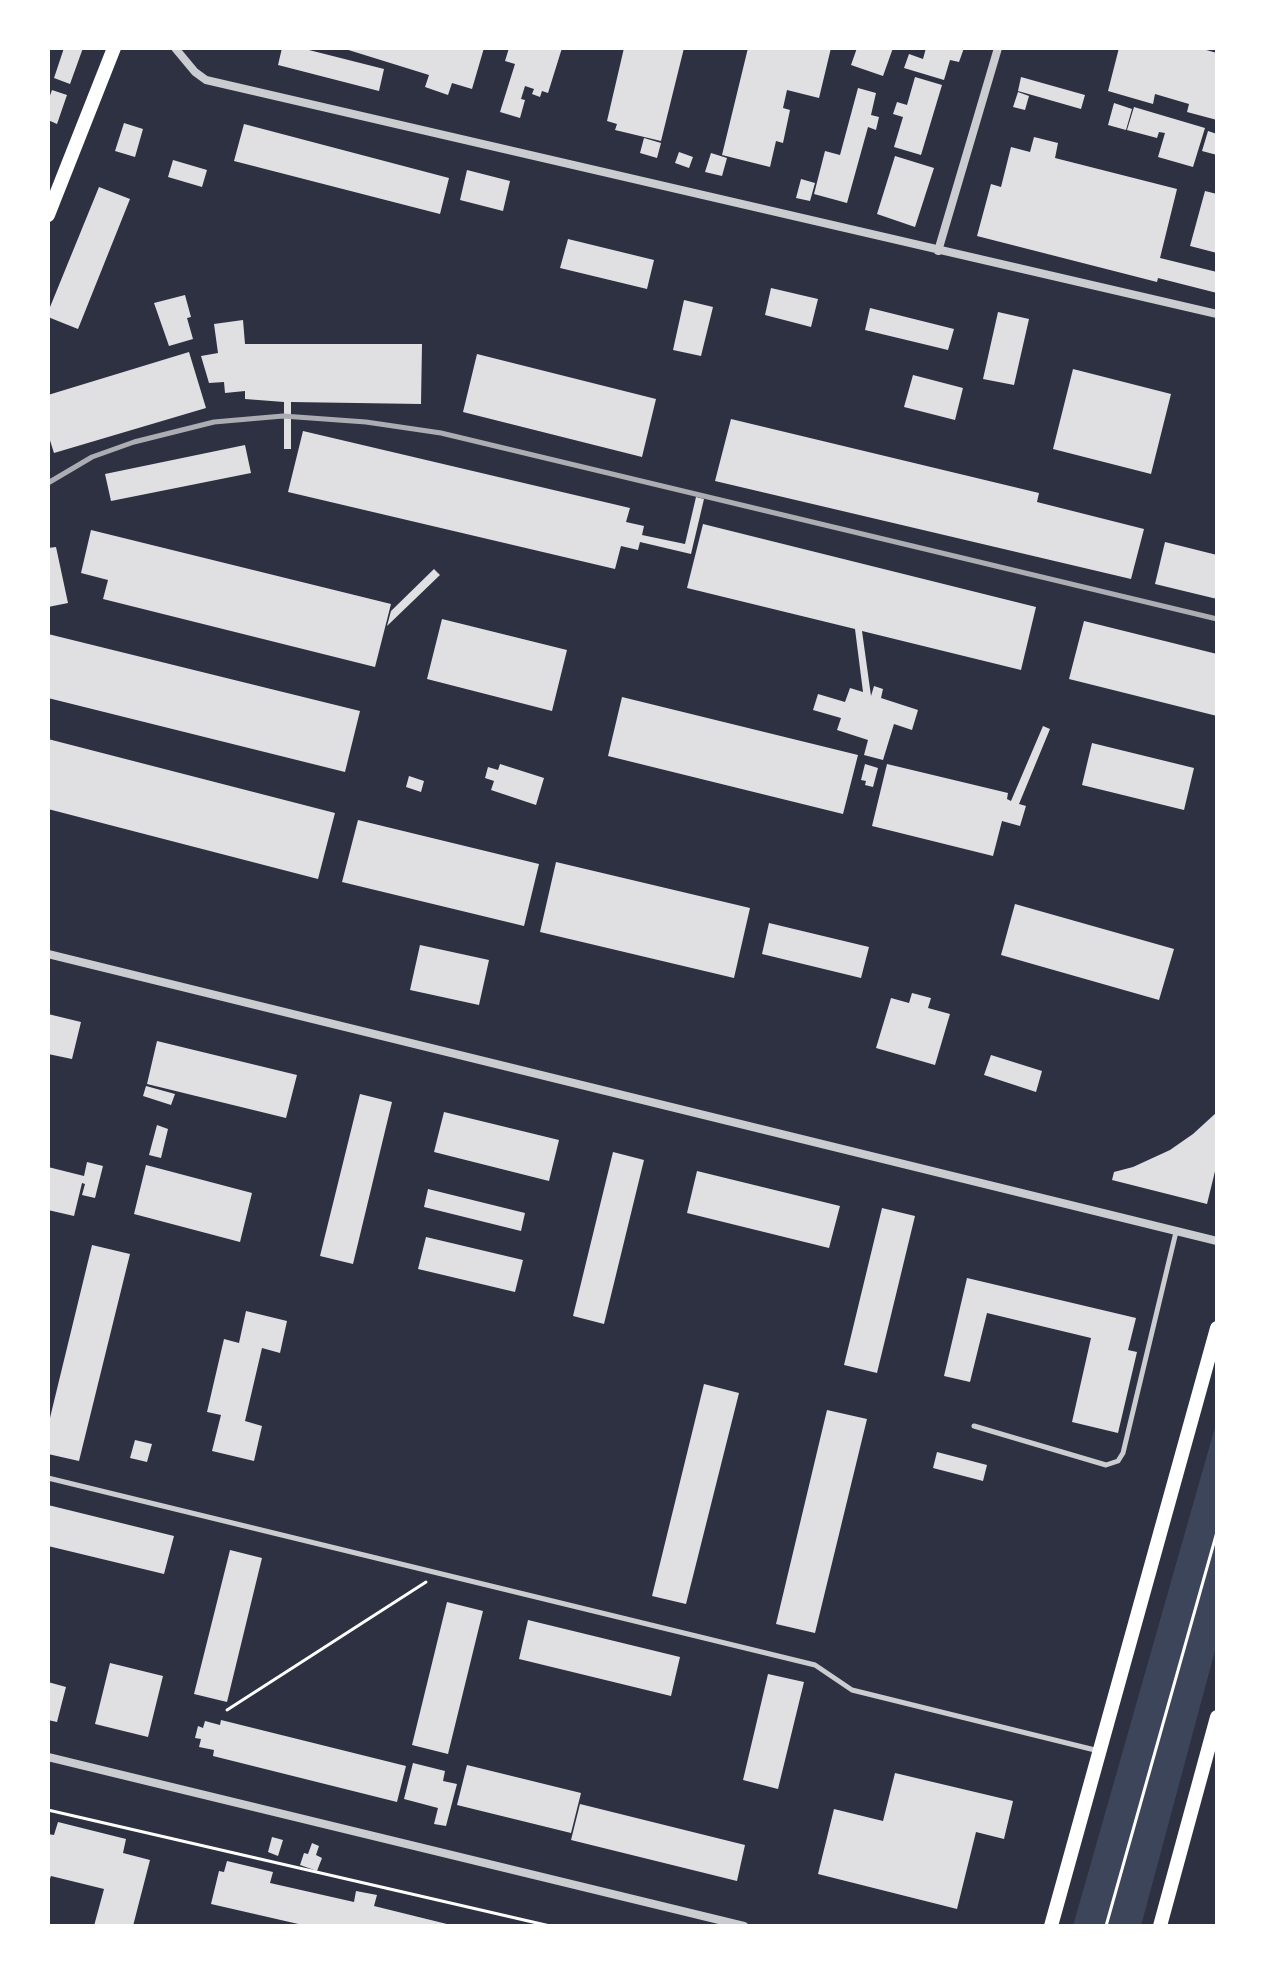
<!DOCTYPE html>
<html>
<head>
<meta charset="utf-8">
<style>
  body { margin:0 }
  #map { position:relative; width:1265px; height:1974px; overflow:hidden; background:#2d3142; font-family:"Alegreya Sans",sans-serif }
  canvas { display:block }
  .frame { position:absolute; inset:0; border:50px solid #fff; pointer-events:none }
</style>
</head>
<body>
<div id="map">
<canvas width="1265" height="1974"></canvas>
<div class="frame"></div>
</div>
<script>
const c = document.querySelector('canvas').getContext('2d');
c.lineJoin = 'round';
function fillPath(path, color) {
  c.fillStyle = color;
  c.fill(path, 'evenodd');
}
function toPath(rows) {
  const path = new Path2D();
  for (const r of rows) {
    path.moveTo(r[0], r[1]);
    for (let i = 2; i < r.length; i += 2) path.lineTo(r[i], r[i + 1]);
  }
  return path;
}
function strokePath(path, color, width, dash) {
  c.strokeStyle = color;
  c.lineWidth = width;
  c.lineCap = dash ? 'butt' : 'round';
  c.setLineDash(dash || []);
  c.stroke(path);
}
fillPath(toPath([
  [1217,1420,1217,1643,1141,1926,1073,1926]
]), '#3c4559');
fillPath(toPath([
  [64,48,83,48,70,84,54,78],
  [282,48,301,48,384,69,379,91,278,65],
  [342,48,484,48,472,89,452,83,448,95,425,87,429,75],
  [509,48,562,48,548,93,542,91,540,97,532,94,534,89,525,86,521,99,525,100,520,118,500,112,515,64,505,61],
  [624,48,684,48,661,141,615,130,617,124,607,121],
  [748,48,831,48,819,98,787,90,783,108,790,110,783,143,776,141,770,167,722,155],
  [857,48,893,48,883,76,851,65],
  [926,48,964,48,959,62,950,60,944,80,904,68,909,54,923,59],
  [1119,48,1199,48,1217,53,1217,120,1187,112,1189,104,1155,94,1153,104,1108,91],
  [915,77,942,85,921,155,894,147,903,117,893,114,897,102,907,105],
  [1021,77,1085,95,1081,109,1018,91],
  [858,88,876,93,871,115,879,117,876,130,868,127,847,203,814,194,825,151,840,155],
  [52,90,67,95,57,124,48,120,48,101],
  [1018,92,1029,96,1025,110,1013,107],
  [1114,103,1132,109,1126,130,1108,125],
  [1134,107,1205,128,1193,167,1158,157,1165,133,1159,132,1157,138,1127,130],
  [124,123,143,129,135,157,115,151],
  [244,124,449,178,440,214,234,161],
  [1208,131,1217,134,1217,155,1202,151],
  [1034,137,1058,143,1055,158,1177,189,1160,258,1217,272,1217,293,1158,278,1157,282,977,236,991,184,1001,187,1011,147,1030,152],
  [644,138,661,143,657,158,640,153],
  [679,152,693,157,689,168,675,163],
  [711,153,727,158,722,176,705,172],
  [895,156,934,168,915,227,877,214],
  [173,160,207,170,202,187,168,177],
  [467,170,510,181,503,211,460,200],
  [801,179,815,183,810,201,796,198],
  [99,187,130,199,78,329,48,317,48,312],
  [1205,191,1217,194,1217,253,1190,246],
  [568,239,654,260,647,289,560,268],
  [771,288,818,299,811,327,765,315],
  [185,295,191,317,187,318,193,339,169,346,154,303],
  [684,300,713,307,701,356,673,350],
  [870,308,954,329,948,350,865,330],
  [998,312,1029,319,1014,385,983,379],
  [243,320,245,344,422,344,421,404,291,402,291,449,284,449,284,402,245,399,245,391,225,393,224,382,209,383,201,356,218,353,214,324],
  [189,352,206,408,54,453,48,434,48,395],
  [477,354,656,399,642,457,463,412],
  [1073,369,1171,394,1151,474,1053,449],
  [913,375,963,388,955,420,904,407],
  [731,419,1039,493,1037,502,1144,529,1131,579,715,481],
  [303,431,630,508,626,522,644,526,642,535,685,544,696,497,704,499,691,554,640,542,638,550,621,546,615,569,288,492],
  [245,445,251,473,111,501,105,474],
  [703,524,1036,607,1021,670,862,631,871,696,874,686,883,689,881,698,918,710,912,730,894,724,883,760,864,755,868,740,837,730,841,718,813,710,818,694,845,702,850,688,863,692,855,629,687,588],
  [91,530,391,604,375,667,103,599,108,580,81,573],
  [1165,542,1217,555,1217,599,1155,584],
  [56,547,68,603,48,607,48,548],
  [434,569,440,575,387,626,391,611],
  [442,619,567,650,552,711,427,679],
  [1084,621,1217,654,1217,716,1069,679],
  [48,634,360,711,345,772,48,698],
  [622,697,858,755,843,814,608,756],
  [1043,726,1050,729,1019,804,1026,806,1020,826,1002,821,993,856,872,826,887,764,1008,793,1007,799,1011,801],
  [48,739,335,813,318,879,48,809],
  [1092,743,1194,768,1184,810,1082,785],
  [500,764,544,778,536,805,491,790,494,781,485,778,488,767,498,770],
  [865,764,878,768,873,787,865,785,866,781,861,780],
  [409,776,424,781,421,792,406,787],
  [358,820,539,864,524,926,342,882],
  [556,862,750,908,734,978,540,932],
  [1015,904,1174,949,1159,1000,1001,955],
  [769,923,869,947,861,978,762,954],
  [420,945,489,960,479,1005,410,990],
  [912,993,931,998,928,1008,950,1014,935,1065,876,1048,891,998,909,1003],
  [48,1014,81,1022,72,1059,48,1054],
  [157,1041,297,1075,286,1118,147,1084],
  [991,1055,1042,1071,1036,1092,984,1075],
  [146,1086,175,1094,171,1105,143,1096],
  [360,1094,392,1102,353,1264,320,1256],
  [444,1112,559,1140,549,1181,434,1152],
  [1217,1112,1217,1163,1207,1204,1112,1180,1114,1172,1133,1167,1170,1150,1193,1134],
  [157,1125,168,1129,161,1158,149,1155],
  [613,1152,644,1160,604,1324,573,1316],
  [87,1162,103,1166,95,1198,82,1195,85,1184,82,1183,74,1216,48,1210,48,1167,84,1176],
  [146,1165,252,1193,240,1242,134,1214],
  [697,1171,840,1206,829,1248,687,1213],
  [428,1189,525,1213,521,1231,424,1207],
  [882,1208,915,1216,877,1373,844,1365],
  [426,1237,523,1260,515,1292,418,1269],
  [92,1245,130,1254,79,1461,48,1454,48,1426],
  [967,1278,1136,1318,1128,1350,1137,1352,1118,1433,1072,1422,1091,1338,987,1313,970,1382,944,1376],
  [246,1311,287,1321,280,1353,262,1348,245,1421,262,1426,254,1461,212,1451,221,1415,207,1412,224,1339,239,1343],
  [704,1384,739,1393,686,1604,652,1596],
  [827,1410,867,1419,815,1633,776,1624],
  [135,1440,152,1444,147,1462,130,1458],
  [937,1452,987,1465,983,1481,933,1468],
  [48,1505,174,1536,164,1574,48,1546],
  [230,1550,262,1558,227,1702,194,1694],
  [447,1602,483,1611,448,1754,412,1745],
  [528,1620,680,1657,671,1696,519,1659],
  [110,1663,163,1676,148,1737,95,1724],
  [768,1674,804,1682,778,1789,743,1780],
  [48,1682,66,1687,57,1722,48,1720],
  [221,1720,406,1766,397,1802,213,1756,214,1750,199,1747,201,1739,195,1738,198,1726,203,1728,205,1721,220,1725],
  [413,1763,445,1771,443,1781,457,1784,446,1826,434,1824,438,1808,404,1799],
  [467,1765,581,1793,571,1833,457,1805],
  [895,1773,1013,1801,1004,1839,976,1832,957,1909,818,1874,834,1809,883,1821],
  [580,1804,745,1845,737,1881,571,1840],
  [58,1822,126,1839,123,1853,150,1860,133,1926,94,1926,104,1889,51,1876,48,1884,48,1834,54,1835],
  [272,1837,283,1840,278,1856,268,1852],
  [312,1843,319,1846,316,1855,322,1858,317,1871,300,1865,304,1853,308,1854],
  [227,1861,273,1872,270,1883,354,1902,356,1891,377,1895,374,1906,455,1926,307,1926,211,1904,219,1871,224,1872]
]), '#e0e0e3');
strokePath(toPath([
  [227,1710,426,1582],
  [48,1810,550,1926],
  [1106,1926,1217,1532]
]), '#fff', 3);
strokePath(toPath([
  [974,1426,1106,1465,1118,1461,1123,1453,1176,1232],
  [48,1478,815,1665,852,1690,1099,1751]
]), '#caccd0', 5);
strokePath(toPath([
  [175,48,195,72,206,80,1217,314],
  [938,251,998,48],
  [48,954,1217,1241],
  [48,1757,744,1926]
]), '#caccd0', 8);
strokePath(toPath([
  [1051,1926,1217,1328],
  [1160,1926,1217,1717]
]), '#fff', 14);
strokePath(toPath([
  [48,215,114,48]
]), '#fff', 14);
strokePath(toPath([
  [48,483,92,457,134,442,214,422,283,416,366,422,441,433,1217,619]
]), '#abadb3', 5);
</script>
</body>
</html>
